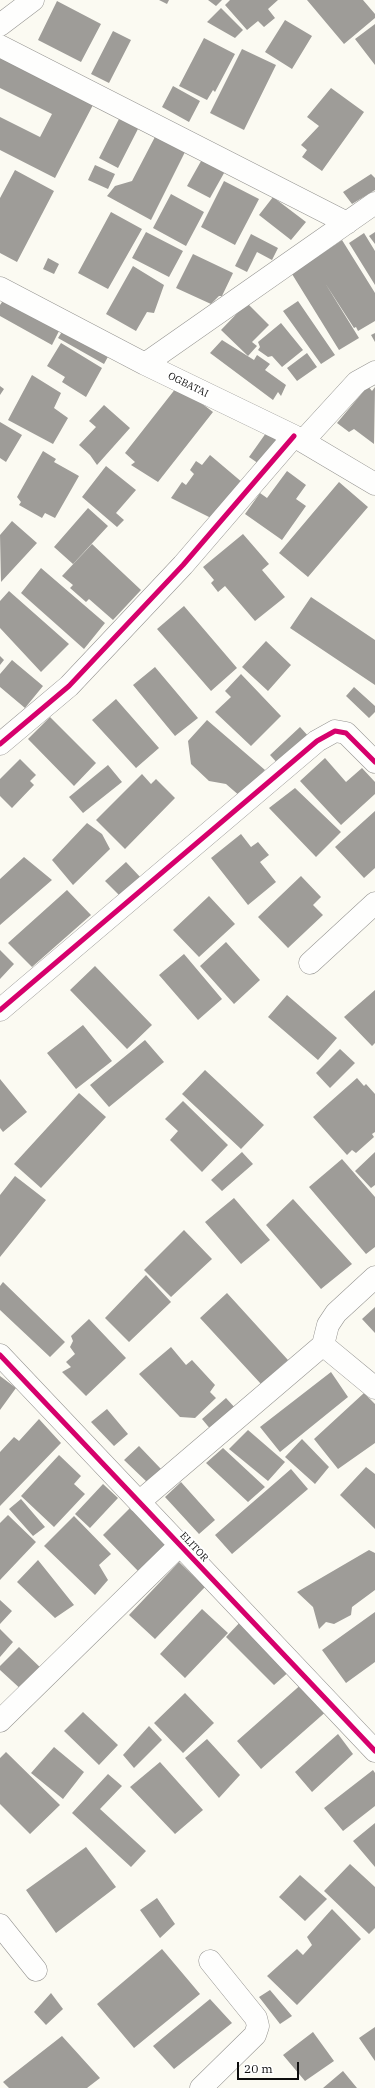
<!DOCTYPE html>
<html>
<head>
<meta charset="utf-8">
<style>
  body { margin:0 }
  #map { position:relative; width:375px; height:2088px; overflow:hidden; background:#fbfaf2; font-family:"IBM Plex Serif",serif }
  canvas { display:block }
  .scale { position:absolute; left:237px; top:2062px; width:62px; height:18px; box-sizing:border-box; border:2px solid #0e0e0e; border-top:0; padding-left:5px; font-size:12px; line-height:14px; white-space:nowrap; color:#0e0e0e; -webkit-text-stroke:3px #fff; paint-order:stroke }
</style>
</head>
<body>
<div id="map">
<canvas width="375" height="2088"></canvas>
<div class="scale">20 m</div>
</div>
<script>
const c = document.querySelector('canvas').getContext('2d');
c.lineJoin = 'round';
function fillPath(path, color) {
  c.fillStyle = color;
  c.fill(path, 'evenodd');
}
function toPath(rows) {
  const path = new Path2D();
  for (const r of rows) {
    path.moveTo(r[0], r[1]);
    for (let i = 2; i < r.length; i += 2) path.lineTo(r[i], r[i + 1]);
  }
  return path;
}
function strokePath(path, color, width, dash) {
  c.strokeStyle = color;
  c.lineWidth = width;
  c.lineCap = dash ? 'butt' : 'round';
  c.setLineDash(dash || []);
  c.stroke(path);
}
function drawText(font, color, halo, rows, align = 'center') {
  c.font = font + ' "IBM Plex Serif",serif';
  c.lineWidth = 4;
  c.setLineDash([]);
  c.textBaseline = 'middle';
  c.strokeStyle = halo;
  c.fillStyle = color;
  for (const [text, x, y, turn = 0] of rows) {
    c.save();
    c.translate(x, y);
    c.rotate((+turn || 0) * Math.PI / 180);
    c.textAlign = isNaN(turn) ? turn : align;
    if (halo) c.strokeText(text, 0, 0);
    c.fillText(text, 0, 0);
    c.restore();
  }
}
fillPath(toPath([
  [159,0,169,0,167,4],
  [208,0,222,0,216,6],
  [230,0,278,0,268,9,275,18,264,27,258,21,247,30,225,5],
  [307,0,363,0,375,14,375,18,344,44],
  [57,1,101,24,81,62,38,40],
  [221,8,243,30,235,38,207,22],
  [285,20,312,36,292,69,265,52],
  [375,24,375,65,355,39],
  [113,31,131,40,109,83,91,74],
  [204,38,235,54,215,92,213,90,207,100,179,86],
  [242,49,276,65,244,130,210,113],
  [0,56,94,103,55,178,0,150,0,117,40,137,52,114,0,88],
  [173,86,200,101,189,122,162,107],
  [331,88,364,112,322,171,302,157,307,150,301,145,319,126,307,117],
  [121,115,140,125,118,168,99,158],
  [157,133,187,148,151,220,107,196,115,186,132,181],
  [205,154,228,166,210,198,187,186],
  [95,165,115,174,108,189,88,180],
  [15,170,54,191,17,262,0,253,0,198],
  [371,174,375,178,375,190,352,204,343,192],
  [224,181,259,199,235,245,201,227],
  [171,194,204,212,186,246,153,228],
  [273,197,306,222,291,240,259,215],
  [111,212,142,229,108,289,78,273],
  [146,232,183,251,169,277,132,258],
  [375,232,375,244,369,236],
  [364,233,375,251,375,285,349,243],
  [251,234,278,248,272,260,257,252,247,272,235,266],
  [342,240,375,293,375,321,358,331,356,327,354,328,325,283,359,338,339,350,292,274],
  [193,254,233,273,222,296,219,296,211,304,176,288],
  [48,258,59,264,54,274,43,269],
  [133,266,164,285,154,313,147,312,136,331,106,314],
  [6,296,61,327,52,345,0,316,0,305],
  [298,301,335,355,321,364,283,311],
  [247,303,269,325,252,342,257,346,248,356,221,330],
  [281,323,303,350,282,367,272,356,268,357,258,350,260,347,258,342],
  [65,327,110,353,104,364,58,338],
  [375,333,375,342,371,335],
  [222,340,254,360,257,355,270,364,265,370,286,385,281,396,278,392,273,400,210,353],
  [61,343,102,368,86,397,62,382,65,377,47,366],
  [307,353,317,367,297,381,287,368],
  [32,375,61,393,54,408,68,418,53,444,8,420],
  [0,386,4,389,0,395],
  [368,386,372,391,375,387,374,444,354,429,349,432,337,423],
  [176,388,184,390,213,412,158,482,131,465,135,462,125,453],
  [104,405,130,428,97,465,90,455,79,445,96,427,89,421],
  [0,422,22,435,6,462,0,458],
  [266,433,282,444,265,468,249,457],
  [43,451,56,459,54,462,79,476,55,518,45,513,42,518,19,505,21,502,17,497],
  [210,455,243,483,215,520,171,498,182,482,186,485,194,474,190,470,196,461,202,465],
  [106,466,136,490,116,513,124,520,117,527,82,497],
  [287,471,306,485,296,499,306,506,282,540,245,514,260,493,267,498],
  [339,482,368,507,308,577,279,553],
  [88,508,108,526,73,564,54,547],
  [12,521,37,543,1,582,0,535],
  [243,534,269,564,262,570,285,597,255,621,225,586,218,592,211,583,214,580,203,567],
  [92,544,141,590,113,620,89,599,86,602,70,588,73,585,62,576],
  [41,568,105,623,84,649,21,593],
  [9,591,69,644,41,672,0,628,0,601],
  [311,597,375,640,375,685,290,628],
  [184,606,237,668,211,691,157,629],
  [266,641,291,665,268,691,242,667],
  [0,656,4,660,0,665],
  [12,660,43,686,25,708,0,687,0,674],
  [155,667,198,718,175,736,133,685],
  [241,674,281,716,251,746,215,712,231,697,225,691],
  [354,687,375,706,375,712,369,718,346,696],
  [116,699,159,748,136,768,92,720],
  [50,717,96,763,74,786,28,739],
  [207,720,265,770,241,797,226,784,209,781,191,764,188,741],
  [300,727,310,738,280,766,270,755],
  [325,758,346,782,362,768,375,782,375,794,341,825,300,781],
  [20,759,36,775,30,781,34,785,12,808,0,796,0,779],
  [108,765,122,782,83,813,69,797],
  [142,774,151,784,156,779,175,798,125,849,96,820],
  [295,788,341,832,316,857,269,808],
  [375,811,375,868,364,878,335,847],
  [87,823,102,834,110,849,73,885,52,860],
  [241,834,251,847,258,842,269,855,260,862,276,882,248,905,211,858],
  [24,857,52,880,0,925,0,879],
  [126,862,142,879,122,898,105,881],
  [301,876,321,897,313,905,323,915,288,948,258,917],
  [67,890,91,915,32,967,8,943],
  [209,896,235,924,199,957,173,930],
  [226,942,260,980,234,1004,200,966],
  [0,950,14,964,0,979],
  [184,954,222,999,198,1020,159,975],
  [95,966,152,1025,127,1049,70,990],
  [375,990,375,1043,372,1046,344,1017],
  [287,995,337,1038,318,1060,268,1017],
  [83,1025,112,1061,76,1089,47,1053],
  [145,1040,164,1062,109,1107,90,1085],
  [340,1049,355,1063,330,1088,316,1073],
  [205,1070,264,1125,241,1149,182,1094],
  [357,1078,364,1086,366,1084,375,1094,375,1132,372,1134,374,1137,356,1153,352,1150,347,1155,313,1117],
  [0,1079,27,1112,3,1132,0,1128],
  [79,1093,106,1117,41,1188,14,1164],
  [183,1101,228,1145,202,1172,170,1140,178,1131,165,1119],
  [242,1152,253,1164,222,1191,211,1180],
  [375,1152,375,1185,371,1188,355,1171],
  [342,1159,375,1197,375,1247,366,1254,309,1187],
  [15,1176,46,1200,0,1257,0,1195],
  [234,1198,270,1240,241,1264,205,1222],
  [293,1199,352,1264,321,1289,266,1225],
  [184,1230,212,1259,171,1297,144,1270],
  [146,1275,171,1302,129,1342,105,1318],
  [3,1282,65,1342,50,1357,0,1310,0,1286],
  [227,1293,288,1360,261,1384,200,1318],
  [375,1307,375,1333,362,1319],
  [89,1319,126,1358,86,1396,62,1372,71,1367,66,1362,75,1354,70,1347,73,1341,71,1336],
  [171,1347,186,1365,192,1360,215,1385,210,1392,216,1398,195,1418,180,1417,139,1374],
  [331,1372,348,1397,280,1452,260,1427],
  [0,1376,16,1388,0,1410],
  [364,1393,375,1404,375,1443,338,1469,314,1439],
  [226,1398,237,1410,212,1431,202,1419],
  [107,1409,128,1434,114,1446,91,1422],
  [39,1419,61,1443,0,1506,0,1452,14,1437,19,1441],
  [248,1430,285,1462,268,1481,229,1449],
  [302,1439,329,1467,315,1484,285,1457],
  [139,1446,161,1469,147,1482,124,1460],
  [223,1448,265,1487,248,1502,206,1463],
  [59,1455,81,1476,74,1484,85,1494,54,1527,21,1496],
  [366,1467,375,1474,375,1529,340,1495],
  [291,1469,308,1489,232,1554,215,1535],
  [181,1482,215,1520,199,1534,165,1497],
  [103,1484,118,1498,90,1528,75,1514],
  [21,1499,45,1527,33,1536,9,1509],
  [131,1507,166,1544,139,1572,103,1535],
  [8,1515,36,1542,0,1580,0,1523],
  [74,1516,111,1554,99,1565,108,1580,95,1595,44,1546],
  [369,1550,375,1553,375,1590,352,1607,351,1615,334,1624,326,1622,319,1629,313,1607,297,1592],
  [38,1560,74,1605,55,1618,17,1582],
  [179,1562,205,1587,155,1639,129,1615],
  [0,1600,12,1611,0,1624],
  [202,1609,228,1633,185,1678,160,1654],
  [375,1612,375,1662,346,1683,322,1650],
  [243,1619,291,1670,274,1685,226,1637],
  [0,1629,13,1642,0,1657],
  [19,1647,44,1671,24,1692,0,1670,0,1666],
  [304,1682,329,1709,261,1769,237,1741],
  [185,1693,214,1723,183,1753,154,1723],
  [83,1712,118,1745,99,1765,64,1731],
  [149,1726,162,1740,134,1768,123,1755],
  [338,1734,353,1754,312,1792,295,1772],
  [207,1739,240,1775,219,1798,185,1758],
  [54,1747,84,1772,63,1799,31,1773],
  [6,1752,60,1805,30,1834,0,1804,0,1758],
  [160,1762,203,1810,175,1834,130,1787],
  [373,1770,375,1773,375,1806,343,1831,324,1808],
  [108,1774,122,1786,100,1809,146,1851,131,1867,72,1813],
  [375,1823,375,1867,353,1841],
  [86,1847,116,1887,56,1933,26,1890],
  [350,1864,375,1887,375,1928,369,1934,324,1891],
  [300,1875,327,1899,305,1921,279,1897],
  [157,1898,175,1924,160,1938,140,1910],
  [332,1909,361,1939,297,2005,267,1976,297,1949,303,1955,312,1945,307,1937],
  [162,1949,200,1994,134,2048,97,2004],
  [270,1990,292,2016,280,2024,259,1997],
  [51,1993,63,2009,46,2025,34,2012],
  [210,1999,232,2023,174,2069,153,2046],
  [375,2027,375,2061,359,2038],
  [313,2032,334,2061,305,2081,283,2055],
  [62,2036,100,2078,87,2088,9,2088,3,2082],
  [343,2071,357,2088,323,2088]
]), '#9e9c98');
const minor = toPath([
  [0,25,33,0],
  [0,46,347,223],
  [0,288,145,364,294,436,375,484],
  [145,364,375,203],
  [303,441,357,382,375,372],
  [0,744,69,686,183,565,294,436],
  [310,963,375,903],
  [0,1010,317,741,335,731,346,733,375,762],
  [323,1345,375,1388],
  [0,1355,375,1751],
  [139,1502,323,1345,328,1325,336,1313,375,1277],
  [0,1721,180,1545],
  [0,1925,36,1970],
  [201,2088,255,2035,258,2026,256,2018,210,1961]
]);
strokePath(minor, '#959491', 23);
strokePath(minor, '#fefefd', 22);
strokePath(toPath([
  [0,744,69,686,183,565,294,436],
  [0,1010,317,741,335,731,346,733,375,762],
  [0,1355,375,1751]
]), '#d6006c', 5);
drawText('10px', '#0e0e0e', '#fff', [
  ["OGBATAI",188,385,26],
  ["ELITOR",194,1547,47]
]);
</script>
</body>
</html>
